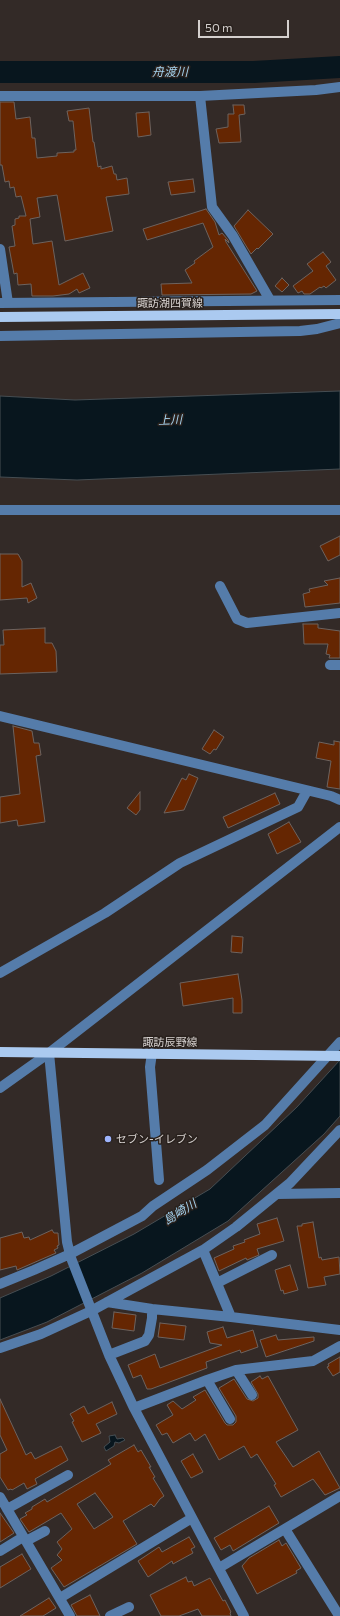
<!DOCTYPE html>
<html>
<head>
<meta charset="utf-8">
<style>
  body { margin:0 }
  #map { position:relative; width:340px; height:1616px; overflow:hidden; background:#332a27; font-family:Commissioner,sans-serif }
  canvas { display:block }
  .scale { position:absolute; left:198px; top:20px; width:91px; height:18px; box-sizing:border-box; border:2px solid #d5d0ce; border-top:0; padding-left:5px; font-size:12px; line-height:14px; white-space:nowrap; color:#d5d0ce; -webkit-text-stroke:3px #29211d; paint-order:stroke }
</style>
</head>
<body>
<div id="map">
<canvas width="340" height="1616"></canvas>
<div class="scale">50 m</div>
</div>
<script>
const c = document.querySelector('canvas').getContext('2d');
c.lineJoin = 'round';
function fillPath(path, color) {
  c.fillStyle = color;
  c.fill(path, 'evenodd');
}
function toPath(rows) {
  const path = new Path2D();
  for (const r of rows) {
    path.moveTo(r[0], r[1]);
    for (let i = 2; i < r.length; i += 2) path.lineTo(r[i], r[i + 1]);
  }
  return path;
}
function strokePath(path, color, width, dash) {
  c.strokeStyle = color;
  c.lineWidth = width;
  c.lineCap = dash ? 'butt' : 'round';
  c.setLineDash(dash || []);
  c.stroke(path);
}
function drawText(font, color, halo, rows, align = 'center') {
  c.font = font + ' Commissioner,"Noto Sans JP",sans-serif';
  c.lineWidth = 3;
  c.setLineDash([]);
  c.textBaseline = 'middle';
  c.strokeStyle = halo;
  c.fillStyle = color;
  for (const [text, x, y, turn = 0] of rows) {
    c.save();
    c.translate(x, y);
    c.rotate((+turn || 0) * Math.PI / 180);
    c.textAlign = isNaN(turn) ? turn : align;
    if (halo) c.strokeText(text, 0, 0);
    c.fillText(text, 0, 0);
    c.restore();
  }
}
const water = toPath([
  [340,391,340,469,77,480,0,477,0,396,75,400,340,391],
  [340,1060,340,1116,324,1134,228,1221,142,1273,47,1322,0,1340,0,1298,51,1276,134,1234,210,1189,297,1107,340,1060],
  [115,1435,117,1439,123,1438,125,1440,119,1443,115,1442,114,1446,106,1451,104,1447,110,1442,109,1436,115,1435]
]);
fillPath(water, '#08161e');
strokePath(water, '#464e53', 1);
strokePath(toPath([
  [0,72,254,72,340,67]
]), '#08161e', 22);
const building = toPath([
  [0,102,14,102,16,119,30,117,32,138,35,138,37,158,57,156,57,153,74,152,74,150,76,150,73,121,69,121,67,111,89,108,93,142,94,142,98,167,101,166,101,169,112,166,114,174,116,174,117,180,127,178,129,194,106,197,113,231,65,241,57,195,37,198,40,217,30,219,33,244,52,241,59,285,83,273,90,288,79,293,77,289,69,294,53,296,32,296,31,284,18,285,17,273,14,274,9,247,15,246,12,226,15,225,15,219,19,218,19,216,26,216,21,196,16,197,14,187,10,188,9,181,5,182,2,165,0,165,0,102],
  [233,105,244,105,245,114,239,115,241,142,219,143,216,129,228,127,228,114,234,114,233,105],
  [149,112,151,135,138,137,136,113,149,112],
  [193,179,195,192,171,195,168,182,193,179],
  [206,209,215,222,219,235,222,233,228,240,229,243,225,239,226,242,257,291,251,294,162,295,161,284,192,283,185,270,195,263,194,261,213,247,203,223,147,240,143,229,206,209],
  [248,210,273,234,258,249,257,248,251,254,234,226,248,210],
  [323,252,331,262,326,266,336,280,326,288,324,286,321,288,320,287,310,294,304,294,302,291,298,293,293,286,313,271,307,264,323,252],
  [282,278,289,285,282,292,275,286,282,278],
  [340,536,340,555,328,561,320,546,340,536],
  [0,554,18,554,22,561,22,587,31,583,37,598,28,603,27,598,0,600,0,554],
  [340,578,340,603,305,607,303,594,310,592,309,589,328,585,324,581,340,578],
  [303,624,318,624,318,628,340,631,340,658,329,658,330,655,326,654,328,644,304,644,303,624],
  [45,628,45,643,52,643,56,651,57,672,0,674,0,645,4,645,3,630,45,628],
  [13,726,32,731,34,743,39,743,41,755,36,756,45,822,18,826,17,820,0,823,0,797,20,794,13,726],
  [214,730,224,737,216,750,214,749,210,754,202,749,214,730],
  [334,741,340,742,340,789,327,787,331,761,316,758,319,742,334,745,334,741],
  [189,774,198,778,184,810,164,813,182,778,186,780,189,774],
  [140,792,140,810,136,815,127,808,140,792],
  [275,793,280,804,228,828,223,817,275,793],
  [289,822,301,842,277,854,268,834,289,822],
  [232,936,243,937,242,953,231,952,232,936],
  [238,974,242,1000,242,1013,233,1013,233,998,183,1006,180,983,238,974],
  [277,1218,284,1241,257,1249,259,1255,247,1260,246,1258,219,1271,214,1258,234,1249,233,1246,245,1242,244,1240,260,1234,257,1224,277,1218],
  [313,1222,319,1258,321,1257,322,1260,339,1257,340,1274,324,1277,326,1285,308,1288,297,1226,302,1226,302,1224,313,1222],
  [52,1230,54,1233,58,1233,59,1245,57,1246,58,1248,54,1250,56,1253,17,1270,16,1266,0,1270,0,1238,22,1232,24,1238,29,1237,30,1240,52,1230],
  [290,1265,298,1290,284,1294,283,1290,281,1291,275,1270,290,1265],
  [114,1312,136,1315,134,1331,112,1328,114,1312],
  [160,1323,186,1326,184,1340,158,1337,160,1323],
  [223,1327,227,1338,253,1330,258,1347,241,1353,240,1350,206,1362,207,1368,151,1389,147,1389,141,1375,133,1378,128,1365,155,1354,160,1368,222,1345,210,1343,207,1332,223,1327],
  [276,1335,278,1340,314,1337,314,1341,266,1357,260,1340,276,1335],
  [340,1357,340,1372,333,1376,327,1367,329,1366,328,1364,340,1357],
  [260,1376,262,1379,268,1376,298,1430,276,1442,293,1467,319,1451,340,1488,325,1495,313,1479,281,1497,274,1485,276,1484,257,1454,251,1458,244,1446,219,1460,205,1434,195,1441,190,1433,173,1443,167,1433,162,1435,156,1425,173,1415,167,1405,173,1401,182,1409,196,1400,193,1397,205,1390,225,1423,227,1425,233,1425,236,1422,236,1416,219,1388,234,1379,247,1399,253,1401,258,1398,258,1394,251,1382,260,1376],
  [0,1399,26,1455,31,1452,35,1459,61,1446,68,1460,35,1479,37,1484,27,1489,24,1483,12,1490,11,1489,8,1490,0,1477,0,1454,7,1450,0,1435,0,1399],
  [112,1402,117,1414,96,1424,101,1433,82,1442,72,1422,74,1421,70,1414,84,1406,88,1414,112,1402],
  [134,1445,138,1452,141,1450,151,1467,149,1467,155,1477,153,1478,164,1496,160,1499,154,1507,151,1504,123,1521,137,1544,64,1587,51,1568,62,1560,57,1555,62,1549,57,1542,72,1529,61,1513,29,1532,20,1519,27,1515,25,1513,32,1509,32,1507,45,1499,47,1502,111,1464,108,1460,134,1445],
  [95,1493,113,1517,94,1529,77,1504,95,1493],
  [193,1454,203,1472,191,1478,181,1461,193,1454],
  [269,1506,279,1523,233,1551,230,1545,221,1550,214,1538,269,1506],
  [0,1513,14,1533,0,1542,0,1513],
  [189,1537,195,1547,191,1549,193,1553,173,1564,172,1561,148,1577,138,1561,159,1547,162,1552,189,1537],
  [279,1540,282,1546,286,1543,301,1568,296,1571,297,1573,257,1594,242,1566,249,1558,279,1540],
  [22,1554,31,1569,0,1588,0,1567,22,1554],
  [186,1577,188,1582,192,1581,194,1586,210,1578,223,1601,225,1600,231,1612,230,1613,231,1616,202,1616,198,1609,179,1616,161,1616,150,1595,186,1577],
  [90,1595,100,1616,77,1616,71,1605,90,1595],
  [49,1598,56,1608,43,1616,20,1616,49,1598]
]);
fillPath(building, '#652602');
strokePath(building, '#6d635f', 1);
strokePath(toPath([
  [0,96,200,96,316,90,340,87],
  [200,96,212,207,233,236,270,300],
  [0,249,8,303],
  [0,303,340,300],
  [0,336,300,331,317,329,340,323],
  [0,510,340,510],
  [220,586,237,619,247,623,340,613],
  [330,665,340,665],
  [0,716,331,796,340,800],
  [0,973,105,913,180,863,298,807,307,791],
  [49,1053,67,1242,71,1258,109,1355,134,1408,244,1616],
  [152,1053,150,1067,159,1180],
  [0,1088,49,1053,340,827],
  [277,1194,340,1193],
  [203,1250,231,1317],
  [217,1283,272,1255],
  [0,1284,34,1270,70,1254,142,1216,153,1206,207,1170,265,1125,340,1042],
  [107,1302,152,1309,231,1317,340,1330],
  [0,1348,41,1334,91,1311,203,1250,236,1227,290,1183,340,1130],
  [109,1355,145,1341,149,1335,152,1318,152,1309],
  [236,1370,252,1395],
  [207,1380,230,1419],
  [134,1408,207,1380,236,1370,313,1361,340,1346],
  [0,1497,70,1616],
  [7,1509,68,1475],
  [285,1529,338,1614,340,1614],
  [26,1541,45,1531],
  [0,1551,23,1537],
  [219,1568,340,1496],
  [60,1598,192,1518],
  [110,1616,129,1607]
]), '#557caa', 10);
strokePath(toPath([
  [0,317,340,314],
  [0,1052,340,1056]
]), '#abcaf0', 10);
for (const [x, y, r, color] of [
  [108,1139,4,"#9eb4fd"]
]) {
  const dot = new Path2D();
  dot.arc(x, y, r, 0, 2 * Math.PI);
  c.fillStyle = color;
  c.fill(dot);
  strokePath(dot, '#29211d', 1.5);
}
drawText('11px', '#d5d0ce', '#29211d', [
  ["諏訪湖四賀線",170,303],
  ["諏訪辰野線",170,1042]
]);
drawText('11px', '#d5d0ce', '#29211d', [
  ["セブン-イレブン",116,1139]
], 'left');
drawText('italic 12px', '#a4d2ee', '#29211d', [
  ["舟渡川",170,72],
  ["上川",170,420,-2],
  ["島崎川",180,1212,-32]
]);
</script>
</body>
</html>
